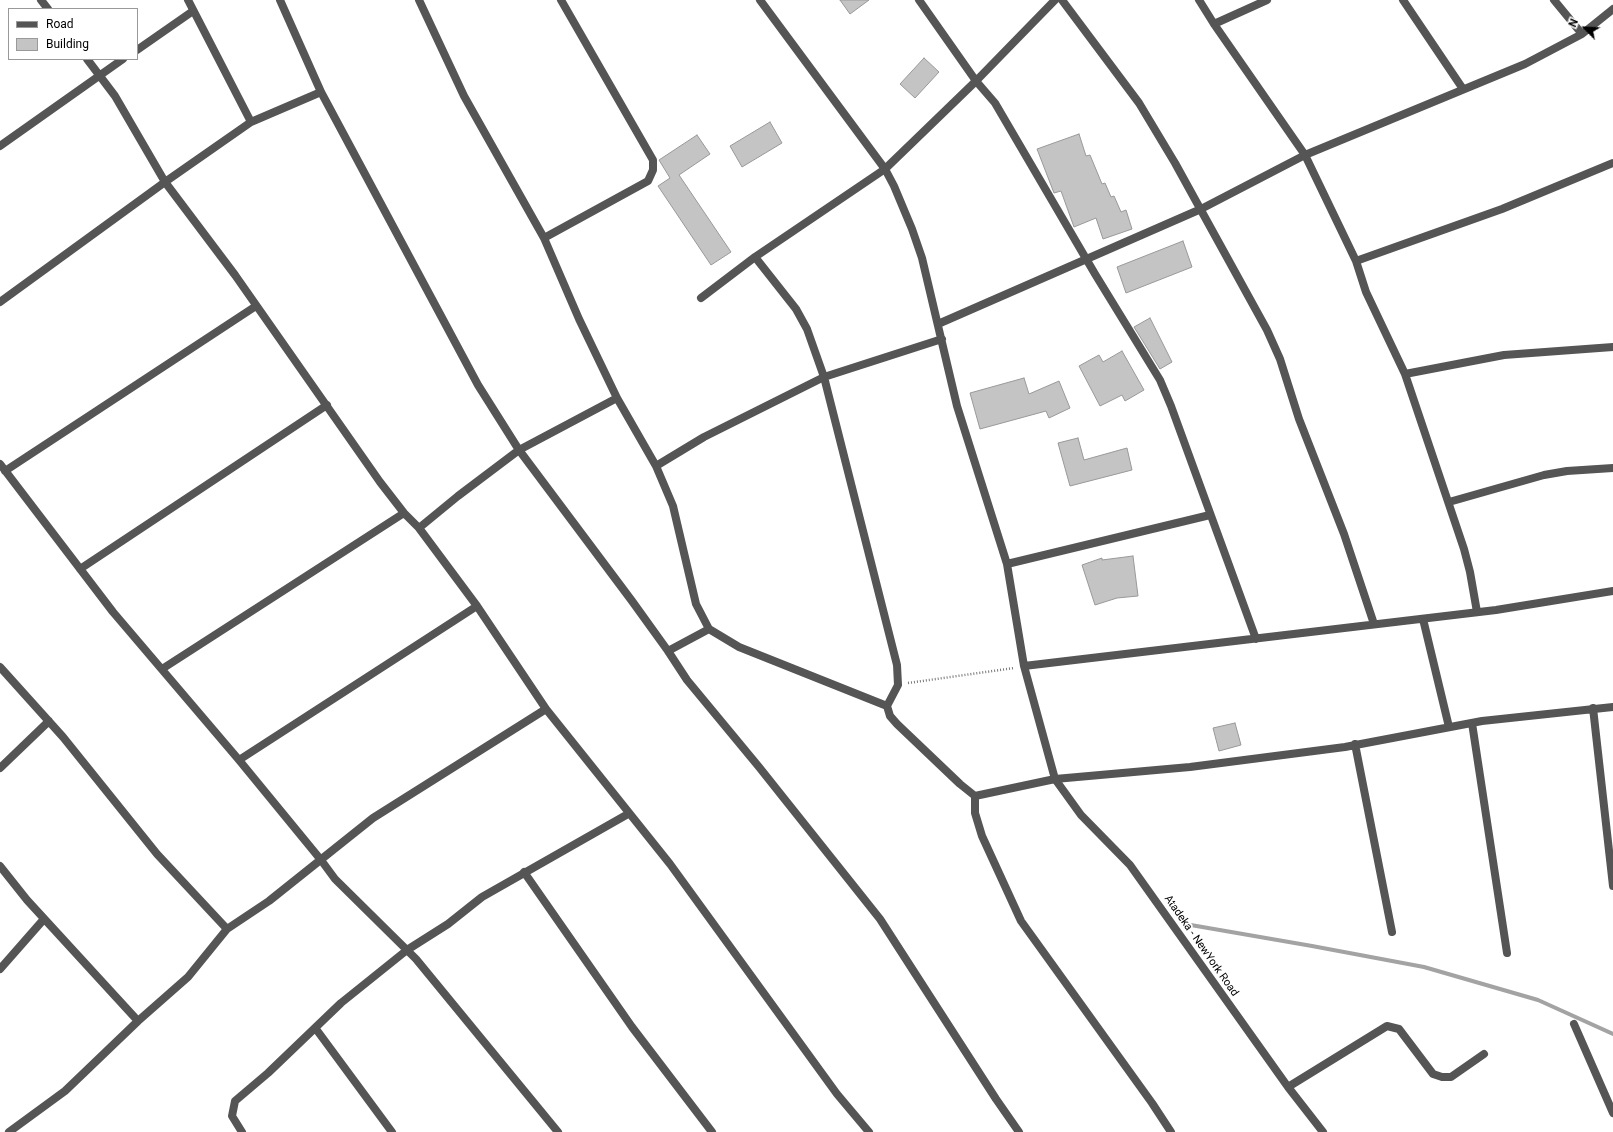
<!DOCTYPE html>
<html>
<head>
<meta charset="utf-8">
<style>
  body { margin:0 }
  #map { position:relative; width:1613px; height:1132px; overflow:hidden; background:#fff; font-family:Roboto,sans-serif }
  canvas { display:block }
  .legend { position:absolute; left:8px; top:8px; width:130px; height:52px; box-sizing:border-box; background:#fff; border:1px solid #999; margin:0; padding:5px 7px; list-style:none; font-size:12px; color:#000 }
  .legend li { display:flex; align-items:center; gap:8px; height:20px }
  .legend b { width:20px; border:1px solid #999 }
  .north { position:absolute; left:1565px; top:8px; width:40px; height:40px; -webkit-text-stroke:3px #fff; paint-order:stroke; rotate:294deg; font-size:11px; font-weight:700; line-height:16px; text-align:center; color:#000 }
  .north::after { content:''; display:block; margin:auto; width:14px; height:18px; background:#000; clip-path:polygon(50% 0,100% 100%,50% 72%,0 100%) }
</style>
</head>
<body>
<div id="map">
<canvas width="1613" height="1132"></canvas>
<ul class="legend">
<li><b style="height:5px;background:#555"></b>Road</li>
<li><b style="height:11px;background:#c4c4c4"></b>Building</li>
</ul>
<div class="north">N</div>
</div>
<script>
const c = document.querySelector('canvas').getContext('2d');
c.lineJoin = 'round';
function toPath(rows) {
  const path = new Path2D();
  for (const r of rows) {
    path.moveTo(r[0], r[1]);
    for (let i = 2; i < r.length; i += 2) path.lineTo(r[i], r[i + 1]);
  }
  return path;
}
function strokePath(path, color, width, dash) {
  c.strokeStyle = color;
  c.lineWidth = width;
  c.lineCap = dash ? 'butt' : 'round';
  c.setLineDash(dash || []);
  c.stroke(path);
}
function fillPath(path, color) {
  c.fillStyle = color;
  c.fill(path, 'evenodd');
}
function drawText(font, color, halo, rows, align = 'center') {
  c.font = font + ' Roboto,sans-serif';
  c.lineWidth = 4;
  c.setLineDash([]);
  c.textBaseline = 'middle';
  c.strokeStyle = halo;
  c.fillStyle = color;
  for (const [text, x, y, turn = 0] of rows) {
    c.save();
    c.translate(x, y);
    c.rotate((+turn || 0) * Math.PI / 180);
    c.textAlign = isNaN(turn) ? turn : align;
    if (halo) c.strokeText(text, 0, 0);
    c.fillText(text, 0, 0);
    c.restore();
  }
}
strokePath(toPath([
  [1185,924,1312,946,1424,967,1538,1000,1613,1034]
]), '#a3a3a3', 4);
const building = toPath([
  [840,0,869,0,850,14,840,0],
  [924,58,939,72,915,98,900,84,924,58],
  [770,122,782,143,742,167,730,146,770,122],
  [1079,134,1086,156,1090,155,1102,184,1105,183,1111,197,1114,196,1121,212,1126,210,1132,229,1103,239,1096,218,1074,227,1061,191,1054,193,1037,149,1079,134],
  [697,135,710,154,679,175,731,252,711,265,658,186,670,178,659,160,697,135],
  [1183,241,1192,267,1126,293,1117,267,1183,241],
  [1150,318,1172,362,1160,369,1134,327,1150,318],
  [1122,351,1144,390,1125,401,1122,395,1100,406,1079,366,1099,355,1103,362,1122,351],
  [1024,378,1029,394,1059,381,1070,408,1049,418,1046,411,980,429,970,393,1024,378],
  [1078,438,1084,460,1127,448,1132,470,1070,486,1058,443,1078,438],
  [1133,556,1138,596,1117,598,1095,605,1082,565,1102,558,1102,560,1133,556],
  [1235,723,1241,745,1219,751,1213,728,1235,723]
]);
fillPath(building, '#c4c4c4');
strokePath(building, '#999', 1);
strokePath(toPath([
  [908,683,1014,668]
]), '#777', 2.5, [1, 2]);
strokePath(toPath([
  [41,0,48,9],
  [188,0,251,122],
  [280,0,321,92,478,385,519,450,632,601,668,651,687,680,759,767,880,919,996,1099,1019,1132],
  [419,0,464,96,544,238,579,319,617,398,656,466,673,506,696,604,709,629],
  [760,0,885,169,894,186,912,229,922,258,957,406,1007,564,1024,666,1055,779,1081,815,1130,865,1288,1087,1323,1132],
  [919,0,976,81,995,103,1095,274,1160,380,1171,406,1256,639],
  [1062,0,1139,103,1175,163,1267,330,1280,359,1299,419,1344,534,1374,624],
  [1199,0,1214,24,1305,155,1356,261,1366,292,1405,374,1464,549,1470,572,1477,612],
  [1403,0,1463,89],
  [1554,0,1582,34],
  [1214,24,1267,0],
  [137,50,193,11],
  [87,59,115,96,165,182,235,275,380,482,404,513,419,528,477,606,546,709,670,864,837,1094,869,1132],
  [0,146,123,59],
  [544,238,648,181,653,170,653,160,561,0],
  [755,257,796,309,807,329,824,377,897,665,898,685,887,706],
  [1356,261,1502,209,1613,163],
  [701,298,755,257,885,169,976,81,1055,0],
  [0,302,165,182,251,122,321,92],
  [938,324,1201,209,1305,155,1525,64,1582,34,1613,9],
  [1405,374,1504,355,1613,347],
  [0,464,113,612,239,760,321,860,335,879,416,959,558,1132],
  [656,466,704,437,824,377,942,339],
  [5,471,256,306],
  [1449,502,1544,475,1567,471,1613,468],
  [419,528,458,496,519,450,617,398],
  [1007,564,1210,515],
  [80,569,327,405],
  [1423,619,1449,727],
  [668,651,709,629,739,647,887,706,890,716,897,724,960,784,975,796,1055,779,1190,767,1345,747,1482,721,1613,707],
  [1024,666,1496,610,1613,591],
  [0,667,63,737,157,854,227,929],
  [162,669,404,513],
  [1593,708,1613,886],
  [1472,723,1507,953],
  [1355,744,1392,932],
  [239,760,477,606],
  [0,768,49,721],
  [975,796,975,813,982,836,1021,921,1152,1103,1171,1132],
  [0,866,27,900,138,1021],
  [524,872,632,1027,712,1132],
  [0,969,44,919],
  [1574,1024,1613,1113],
  [316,1029,392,1132],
  [1288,1087,1387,1026,1399,1029,1433,1074,1442,1077,1451,1077,1484,1054],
  [9,1132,65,1091,138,1021,188,977,227,929,269,901,373,818,546,709],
  [242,1132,232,1116,235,1101,268,1073,341,1003,407,950,448,924,482,897,628,814]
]), '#555', 8);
drawText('11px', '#000', '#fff', [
  ["Atadeka - NewYork Road",1201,946,55]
]);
</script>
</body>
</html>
